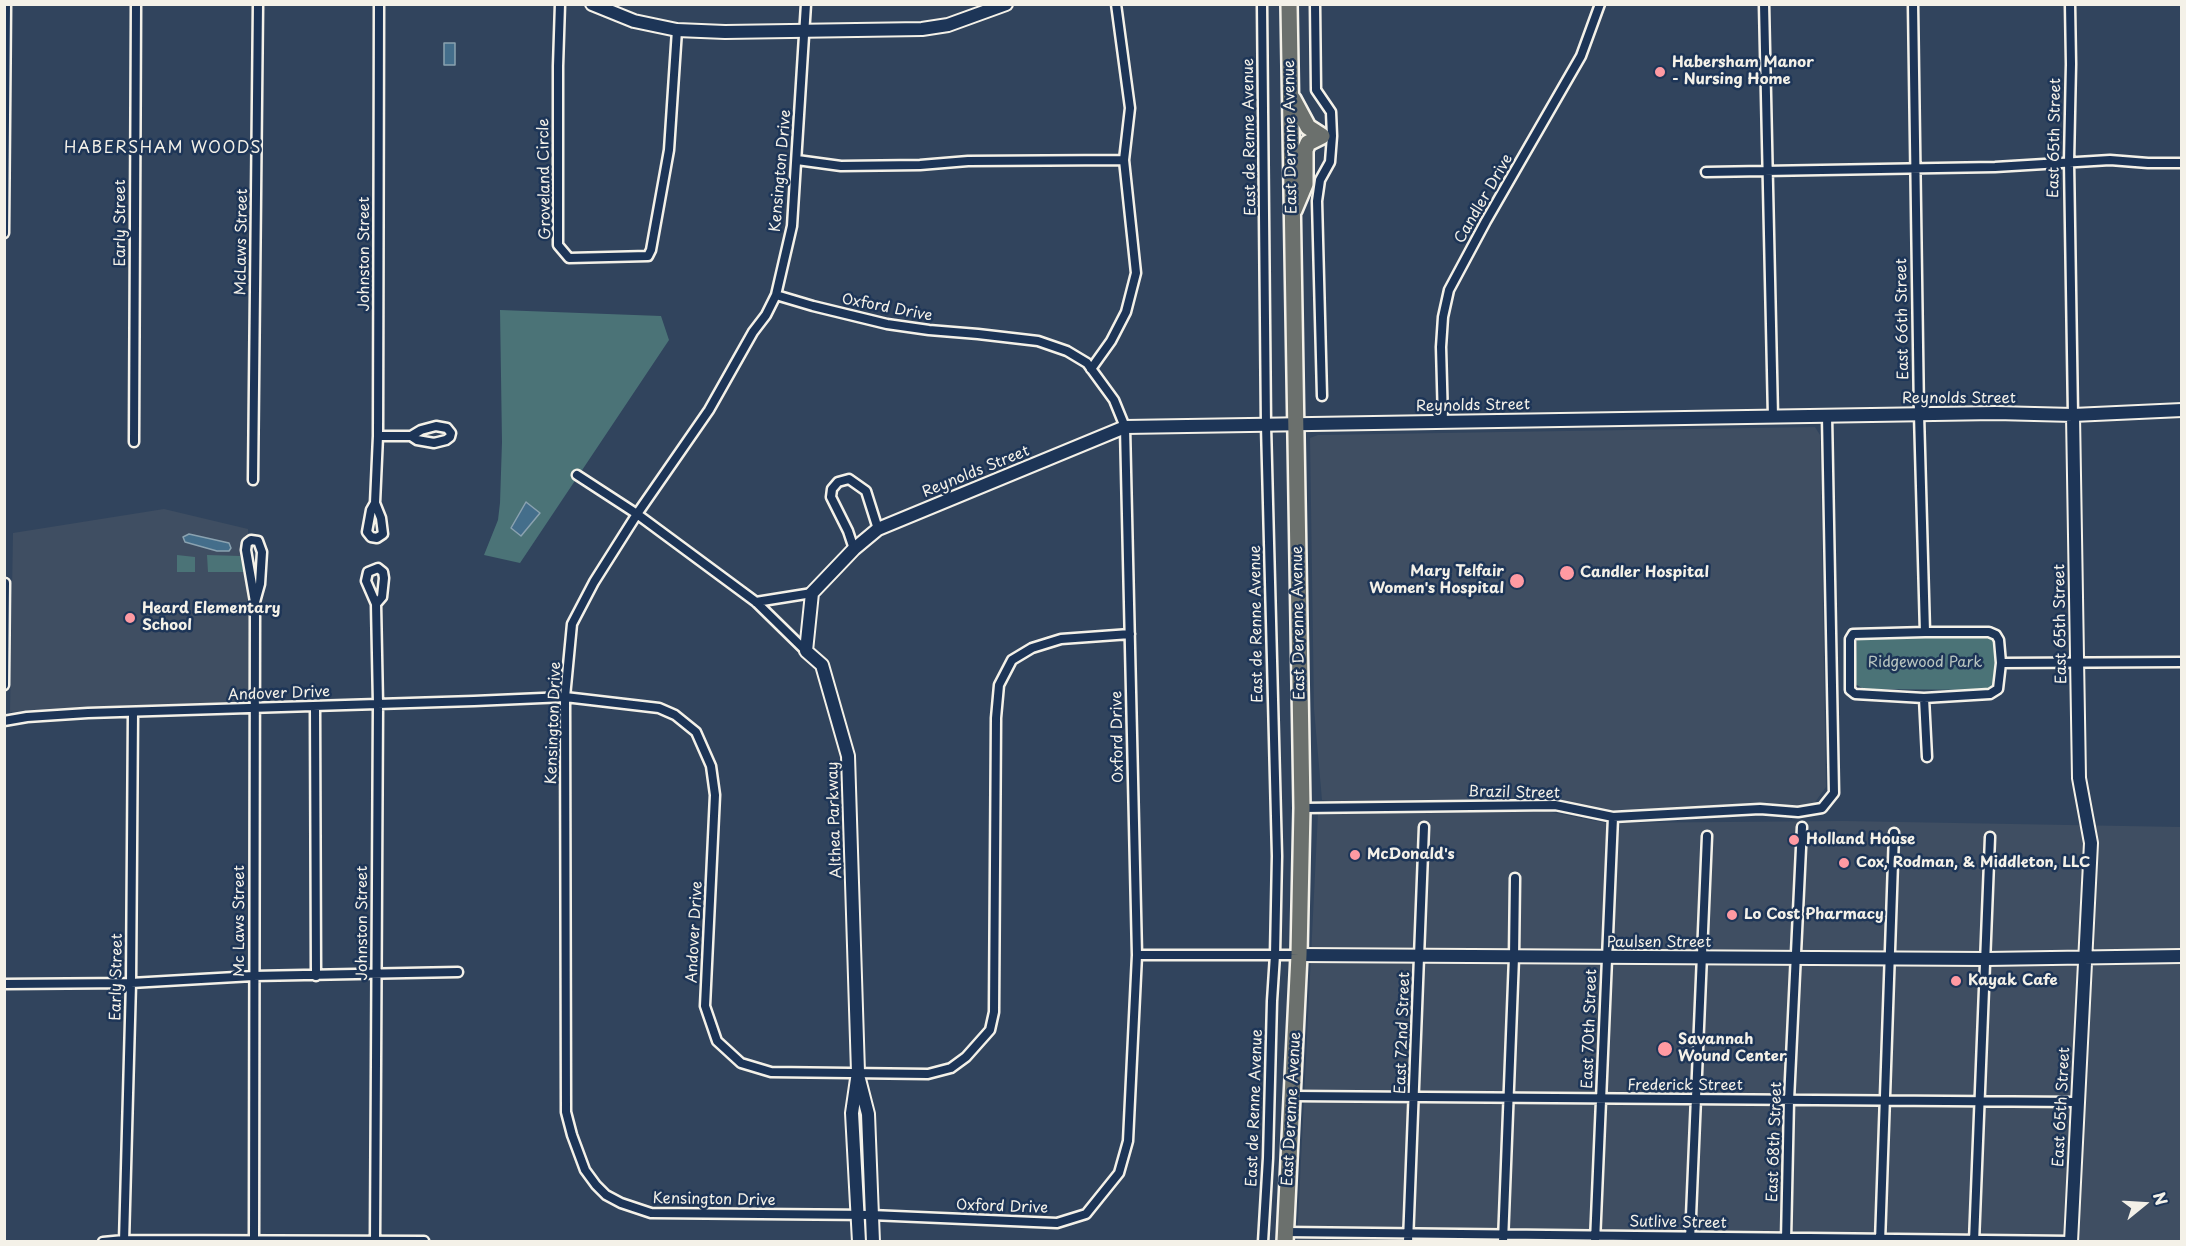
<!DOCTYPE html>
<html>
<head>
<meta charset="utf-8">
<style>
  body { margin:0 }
  #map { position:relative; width:2186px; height:1246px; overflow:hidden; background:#31445d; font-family:"Playpen Sans",sans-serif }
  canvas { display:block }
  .frame { position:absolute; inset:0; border:6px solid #f4f1e8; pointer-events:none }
  .north { position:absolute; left:2114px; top:1174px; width:60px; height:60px; -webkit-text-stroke:4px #1d3557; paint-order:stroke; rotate:72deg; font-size:16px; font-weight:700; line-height:24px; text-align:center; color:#f4f1e8 }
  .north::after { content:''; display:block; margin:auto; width:21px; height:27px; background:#f4f1e8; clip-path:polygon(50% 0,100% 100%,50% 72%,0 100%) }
</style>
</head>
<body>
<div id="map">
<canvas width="2186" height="1246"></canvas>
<div class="frame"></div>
<div class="north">N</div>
</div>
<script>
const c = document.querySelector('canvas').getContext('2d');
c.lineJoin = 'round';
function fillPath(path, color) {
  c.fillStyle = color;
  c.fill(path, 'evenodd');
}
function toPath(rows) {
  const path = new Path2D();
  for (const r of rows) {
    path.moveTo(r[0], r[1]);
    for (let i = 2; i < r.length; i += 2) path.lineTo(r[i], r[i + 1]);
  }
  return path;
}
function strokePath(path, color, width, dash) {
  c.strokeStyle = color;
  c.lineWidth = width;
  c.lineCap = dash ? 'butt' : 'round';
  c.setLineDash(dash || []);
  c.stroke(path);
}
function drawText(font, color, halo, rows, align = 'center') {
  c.font = font + ' "Playpen Sans",sans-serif';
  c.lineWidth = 5;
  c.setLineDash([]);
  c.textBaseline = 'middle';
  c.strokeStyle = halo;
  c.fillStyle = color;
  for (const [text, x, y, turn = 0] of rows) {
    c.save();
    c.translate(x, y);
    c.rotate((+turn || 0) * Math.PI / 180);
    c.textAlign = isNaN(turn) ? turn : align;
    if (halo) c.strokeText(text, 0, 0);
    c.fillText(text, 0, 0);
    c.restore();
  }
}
fillPath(toPath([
  [1815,427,1820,435,1826,787,1813,805,1801,807,1591,811,1545,798,1337,802,1322,800,1314,709,1310,438,1318,435],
  [164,509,248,529,250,703,10,712,13,533],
  [1545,811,1606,823,1844,821,2181,827,2181,1241,1297,1242,1318,813]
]), '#3f4e62');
fillPath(toPath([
  [500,310,661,316,669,340,520,563,484,555,498,520,500,503,502,442],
  [177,555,195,557,195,572,177,572],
  [207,555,240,556,244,572,208,572],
  [1988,636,1994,640,1996,678,1995,684,1986,690,1864,689,1855,684,1857,638]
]), '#4b7377');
const water = toPath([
  [444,43,455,43,455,65,444,65,444,43],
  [526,502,540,513,521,536,511,528,526,502],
  [189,534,229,543,231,548,229,551,217,551,185,542,183,537,189,534]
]);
fillPath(water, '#446e8b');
strokePath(water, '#8aa2b0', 1.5);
const street = toPath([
  [560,4,558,66,558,245,569,258,648,256,651,250,669,150,677,30],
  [1262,4,1266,425,1277,856,1275,955,1272,1001,1268,1158,1263,1242],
  [1315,4,1316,90,1331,112,1332,136,1330,162,1320,180,1317,201,1322,396],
  [1764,4,1773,417],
  [1913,4,1919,414,1925,632],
  [2070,4,2071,64,2069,162,2073,415],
  [797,160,841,166,920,165,968,161,1124,160],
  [1706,172,1995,167,2110,160,2148,163,2182,163],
  [4,233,6,4],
  [776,295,813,306,887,324,929,330,978,334,1038,341,1067,351,1087,363,1114,400,1125,427,1137,955,1128,1141,1119,1173,1086,1214,1057,1223,871,1215,651,1213,621,1203,606,1195,596,1185,585,1170,572,1135,566,1112,565,697,572,624,594,582,637,514,709,410,753,332,766,315,776,295,792,226,806,4],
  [1091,369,1111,341,1126,312,1136,273,1124,160,1130,108,1116,4],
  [1443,421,1441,347,1443,317,1449,290,1486,221,1581,56,1600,4],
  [378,436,411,436,417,440,434,443,446,440,450,437,451,433,447,428,436,426,421,430,411,436],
  [134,442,136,4],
  [577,475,637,514,756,602,806,651],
  [253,480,258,4],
  [375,503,371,510,367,532,371,537,377,538,383,534,381,518,375,503,378,436,379,4],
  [854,549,848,531,831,497,832,489,838,482,849,479,866,491,878,529],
  [756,602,812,593],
  [1925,632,1989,632,1996,635,1999,640,2001,663,1998,689,1990,694,1924,698,1855,694,1850,690,1850,639,1853,634,1925,632],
  [2001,663,2182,662],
  [4,685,5,583],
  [1924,698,1927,757],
  [315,706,316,976],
  [4,721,27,717,88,713,474,701,565,697,659,708,675,715,696,732,711,766,715,795,705,1006,717,1041,741,1063,771,1072,928,1074,951,1068,966,1057,990,1030,994,1012,996,718,999,685,1012,660,1032,648,1061,639,1130,634],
  [1302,808,1555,805,1613,817,1760,809,1798,812,1822,808,1834,793,1827,416],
  [1137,955,1299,955],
  [4,984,131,983,253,976,458,972],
  [1293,1096,2077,1102],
  [1286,1232,2071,1241],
  [254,1240,255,602,246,550,247,543,251,540,258,541,262,552,260,584,255,602],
  [1690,1240,1707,836],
  [1786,1240,1789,1100,1802,827],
  [103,1242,124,1240,424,1241],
  [124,1242,131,983,133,712],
  [375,1242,378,704,376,604,366,581,368,572,378,568,383,572,384,578,382,597,376,604],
  [1408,1242,1424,827],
  [1503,1242,1514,957,1515,878],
  [1595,1242,1613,817],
  [1880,1242,1894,833],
  [1974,1242,1990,837]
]);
const secondary = toPath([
  [592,4,634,21,677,30,725,32,922,29,948,25,1006,4],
  [1299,955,1986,959,2182,956],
  [859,1079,868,1114,873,1242],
  [859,1242,852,1113,858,1072,848,756,822,665,806,651,812,593,854,549,878,529,1125,427,1996,413,2073,415,2182,410],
  [2071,1242,2091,843,2079,778,2073,415]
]);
const highway = toPath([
  [1293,99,1308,127,1322,136],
  [1294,210,1305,184,1305,150,1308,143,1322,136],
  [1285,1242,1299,955,1302,808,1289,4]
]);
strokePath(street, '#f4f1e8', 13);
strokePath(secondary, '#f4f1e8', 16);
strokePath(highway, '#f4f1e8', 20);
strokePath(street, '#1d3557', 8);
strokePath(secondary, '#1d3557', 12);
strokePath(highway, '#6b706d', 15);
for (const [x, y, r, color] of [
  [1660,72,6,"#ff9aa2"],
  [1567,573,8,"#ff9aa2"],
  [1517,581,8,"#ff9aa2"],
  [130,618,6,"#ff9aa2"],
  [1794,840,6,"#ff9aa2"],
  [1355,855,6,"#ff9aa2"],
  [1844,863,6,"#ff9aa2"],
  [1732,915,6,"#ff9aa2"],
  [1956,981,6,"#ff9aa2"],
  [1665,1049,8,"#ff9aa2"]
]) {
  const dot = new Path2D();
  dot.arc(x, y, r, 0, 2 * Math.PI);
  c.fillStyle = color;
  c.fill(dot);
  strokePath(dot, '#1d3557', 2);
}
drawText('bold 15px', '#f4f1e8', '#1d3557', [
  ["Habersham Manor",1672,63],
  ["- Nursing Home",1672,80],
  ["Mary Telfair",1504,572,"right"],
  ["Women's Hospital",1504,589,"right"],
  ["Candler Hospital",1580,573],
  ["Heard Elementary",142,609],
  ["School",142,626],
  ["Holland House",1806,840],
  ["McDonald's",1367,855],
  ["Cox, Rodman, & Middleton, LLC",1856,863],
  ["Lo Cost Pharmacy",1744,915],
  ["Kayak Cafe",1968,981],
  ["Savannah",1678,1040],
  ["Wound Center",1678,1057]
], 'left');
drawText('15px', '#f4f1e8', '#1d3557', [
  ["East de Renne Avenue",1250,137,-91],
  ["East Derenne Avenue",1291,137,-91],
  ["East 65th Street",2055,138,-89],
  ["Kensington Drive",781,171,-85],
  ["Groveland Circle",545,179,-91],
  ["Candler Drive",1484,199,-60],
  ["Early Street",121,223,-90],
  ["McLaws Street",242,242,-89],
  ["Johnston Street",365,254,-90],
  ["Oxford Drive",887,308,11],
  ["East 66th Street",1903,319,-91],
  ["Reynolds Street",1959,399],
  ["Reynolds Street",1473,406,-1],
  ["Reynolds Street",976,472,-22],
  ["East Derenne Avenue",1299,623,-91],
  ["East de Renne Avenue",1257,624,-91],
  ["East 65th Street",2061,624,-91],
  ["Andover Drive",279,694,-2],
  ["Kensington Drive",554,723,-88],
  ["Oxford Drive",1118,737,-91],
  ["Brazil Street",1514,793,1],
  ["Althea Parkway",835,820,-92],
  ["Mc Laws Street",240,921,-90],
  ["Johnston Street",363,923,-90],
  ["Andover Drive",695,932,-87],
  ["Paulsen Street",1659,943],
  ["Early Street",117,977,-89],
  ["East 70th Street",1590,1029,-88],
  ["East 72nd Street",1403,1033,-88],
  ["Frederick Street",1685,1086],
  ["East 65th Street",2062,1107,-87],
  ["East de Renne Avenue",1255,1108,-88],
  ["East Derenne Avenue",1292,1109,-87],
  ["East 68th Street",1775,1142,-88],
  ["Kensington Drive",714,1200,1],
  ["Oxford Drive",1002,1207,2],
  ["Sutlive Street",1678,1223,1]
]);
drawText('15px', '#b9c5c0', '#1d3557', [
  ["Ridgewood Park",1925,663]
]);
c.letterSpacing = '1.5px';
drawText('16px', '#f4f1e8', '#1d3557', [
  ["HABERSHAM WOODS",163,149]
]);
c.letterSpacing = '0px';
</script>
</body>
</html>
